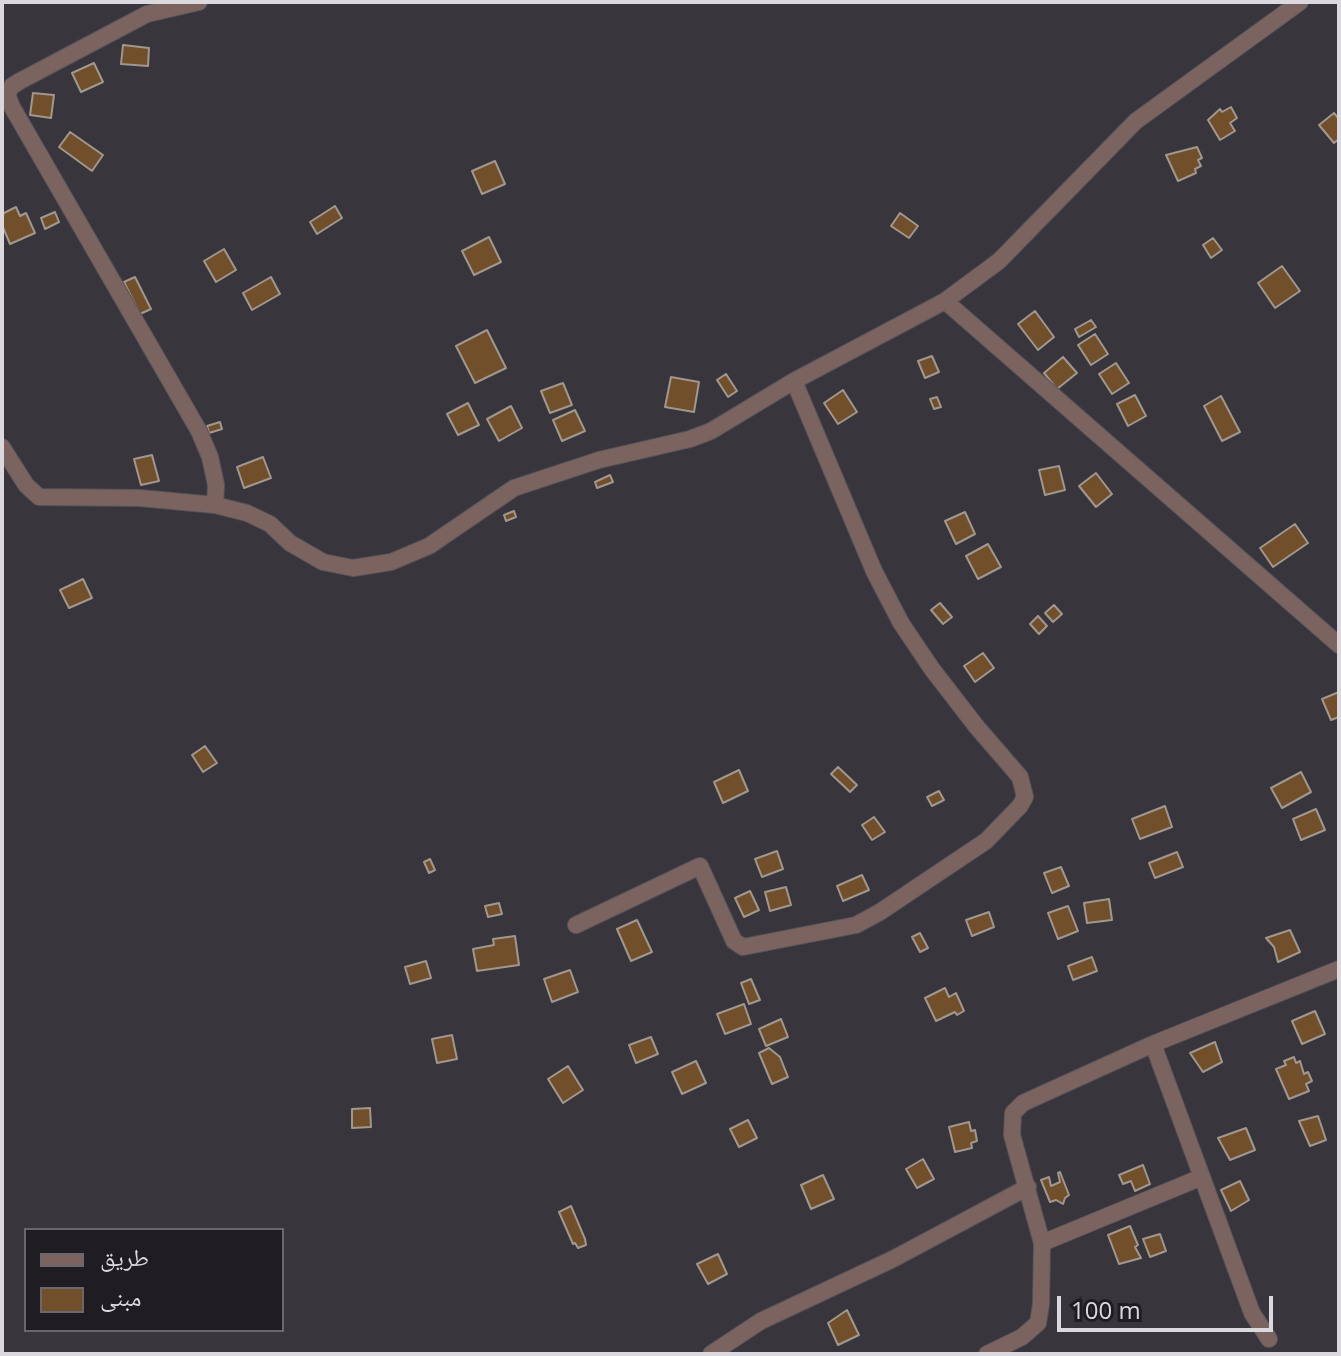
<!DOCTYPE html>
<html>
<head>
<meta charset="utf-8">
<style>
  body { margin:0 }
  #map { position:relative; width:1341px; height:1356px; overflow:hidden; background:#39353d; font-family:"Open Sans","Noto Naskh Arabic",sans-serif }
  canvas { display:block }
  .frame { position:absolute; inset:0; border:4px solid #dcd9de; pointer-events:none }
  .legend { position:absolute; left:24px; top:1228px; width:260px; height:104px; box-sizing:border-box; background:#1f1d21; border:2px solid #6b686d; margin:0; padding:10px 14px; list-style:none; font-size:24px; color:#dcd9de }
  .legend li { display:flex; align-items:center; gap:16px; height:40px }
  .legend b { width:40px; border:2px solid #6b686d }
  .scale { position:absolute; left:1057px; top:1296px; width:216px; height:36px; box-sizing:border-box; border:4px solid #dcd9de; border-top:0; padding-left:10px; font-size:24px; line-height:28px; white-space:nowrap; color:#dcd9de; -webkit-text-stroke:6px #1f1d21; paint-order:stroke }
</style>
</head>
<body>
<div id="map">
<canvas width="1341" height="1356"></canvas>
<div class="frame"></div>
<ul class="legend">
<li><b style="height:10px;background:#7b645f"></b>طريق</li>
<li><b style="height:22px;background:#714f2b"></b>مبنى</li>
</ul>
<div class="scale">100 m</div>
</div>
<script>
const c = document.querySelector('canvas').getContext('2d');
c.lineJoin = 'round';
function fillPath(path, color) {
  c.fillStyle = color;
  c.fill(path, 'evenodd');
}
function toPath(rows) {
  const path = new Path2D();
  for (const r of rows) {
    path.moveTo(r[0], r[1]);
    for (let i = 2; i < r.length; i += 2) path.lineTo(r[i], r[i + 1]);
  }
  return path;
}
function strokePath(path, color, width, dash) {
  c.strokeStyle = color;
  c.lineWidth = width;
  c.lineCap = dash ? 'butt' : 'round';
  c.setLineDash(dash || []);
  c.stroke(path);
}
const building = toPath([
  [123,45,149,48,148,66,121,64,123,45],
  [94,63,103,82,81,92,72,73,94,63],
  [33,93,54,95,51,118,30,115,33,93],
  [1231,107,1237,118,1230,123,1235,131,1220,140,1208,120,1220,109,1222,112,1231,107],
  [1334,113,1339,119,1339,139,1334,143,1319,125,1334,113],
  [70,132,103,155,92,171,59,147,70,132],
  [1197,147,1202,158,1198,160,1201,166,1195,169,1196,173,1178,181,1166,155,1197,147],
  [495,161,505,184,482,194,472,171,495,161],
  [335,206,342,218,317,234,310,222,335,206],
  [16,207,20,216,26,213,35,233,10,244,2,225,2,214,16,207],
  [55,212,59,222,45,229,41,218,55,212],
  [900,213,918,226,909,238,891,226,900,213],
  [489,237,501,262,474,275,462,251,489,237],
  [1213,238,1222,250,1211,258,1203,245,1213,238],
  [224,249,236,270,216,282,204,261,224,249],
  [1282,266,1300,291,1275,308,1258,283,1282,266],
  [135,277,151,309,140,314,124,282,135,277],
  [271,277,280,294,252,310,243,293,271,277],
  [1035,311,1054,337,1038,350,1018,324,1035,311],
  [1091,320,1096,327,1079,337,1075,329,1091,320],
  [487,330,506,368,475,383,456,346,487,330],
  [1095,334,1108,354,1091,365,1078,345,1095,334],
  [932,356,939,372,925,378,918,361,932,356],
  [1063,357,1077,373,1057,389,1044,373,1063,357],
  [1116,363,1129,383,1112,394,1099,374,1116,363],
  [726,374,737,391,728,397,717,380,726,374],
  [671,377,699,382,694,412,665,407,671,377],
  [563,383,572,405,550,413,541,391,563,383],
  [843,390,857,412,838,424,824,403,843,390],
  [1135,395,1146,416,1128,426,1117,404,1135,395],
  [1221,396,1240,432,1222,441,1204,406,1221,396],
  [937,397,941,407,934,409,930,399,937,397],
  [468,403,479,425,458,435,447,414,468,403],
  [511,406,522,428,499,441,487,419,511,406],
  [575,410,585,431,562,441,553,420,575,410],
  [220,422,222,429,209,433,207,426,220,422],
  [152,455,159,481,141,485,134,459,152,455],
  [263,457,271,478,244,488,237,467,263,457],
  [1059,466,1065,490,1045,495,1039,470,1059,466],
  [1096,473,1112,494,1096,507,1079,486,1096,473],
  [610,475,613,482,597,488,595,482,610,475],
  [514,511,516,517,506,521,504,515,514,511],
  [965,512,975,534,956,544,945,521,965,512],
  [1295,524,1308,543,1273,567,1260,548,1295,524],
  [988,544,1001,567,978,579,966,556,988,544],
  [83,579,92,598,69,608,60,590,83,579],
  [940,603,952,617,943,624,931,610,940,603],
  [1054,605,1062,614,1053,622,1045,613,1054,605],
  [1038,616,1047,626,1039,634,1030,624,1038,616],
  [983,653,994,668,975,682,964,666,983,653],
  [1339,692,1339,717,1331,720,1322,699,1339,692],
  [205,746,217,763,203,772,192,755,205,746],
  [838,767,857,785,850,792,831,774,838,767],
  [739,770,748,791,723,803,714,782,739,770],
  [1301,772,1311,792,1282,808,1271,788,1301,772],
  [939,791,944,800,932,806,927,797,939,791],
  [1165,806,1172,827,1140,839,1132,819,1165,806],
  [1316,809,1325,830,1301,840,1293,819,1316,809],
  [874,817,885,832,872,840,862,825,874,817],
  [777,851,783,869,762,877,755,859,777,851],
  [1177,852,1183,867,1155,878,1149,863,1177,852],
  [430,859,435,870,429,873,424,862,430,859],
  [1061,867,1069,886,1052,893,1044,873,1061,867],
  [862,875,869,890,843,901,837,886,862,875],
  [786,887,791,905,770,911,765,892,786,887],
  [750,891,759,910,744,917,735,898,750,891],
  [1109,899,1112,920,1087,923,1084,903,1109,899],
  [499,903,502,914,488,917,485,906,499,903],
  [1068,906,1078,931,1058,939,1048,913,1068,906],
  [989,912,994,927,972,936,966,920,989,912],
  [637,920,652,952,631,961,617,929,637,920],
  [1290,930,1300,952,1278,962,1274,947,1266,938,1290,930],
  [920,933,928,948,920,952,912,937,920,933],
  [515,936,519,965,477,971,473,949,494,945,493,939,515,936],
  [1092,957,1097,971,1073,980,1068,966,1092,957],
  [426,961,431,978,410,984,405,967,426,961],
  [570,970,578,992,552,1002,544,979,570,970],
  [751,979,760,1000,749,1004,741,983,751,979],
  [945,988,949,997,956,993,964,1011,957,1015,955,1012,936,1021,925,998,945,988],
  [744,1004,751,1024,725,1034,717,1014,744,1004],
  [1315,1011,1325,1034,1302,1044,1292,1021,1315,1011],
  [781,1019,788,1037,766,1046,759,1029,781,1019],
  [452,1035,457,1059,437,1063,432,1039,452,1035],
  [651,1037,658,1054,636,1063,629,1045,651,1037],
  [1215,1042,1222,1062,1203,1072,1190,1053,1215,1042],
  [769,1048,780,1057,788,1077,772,1084,759,1053,769,1048],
  [1294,1057,1296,1063,1300,1061,1304,1074,1308,1072,1312,1081,1306,1084,1309,1091,1289,1099,1276,1069,1286,1065,1284,1061,1294,1057],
  [696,1061,706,1083,682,1094,672,1072,696,1061],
  [568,1066,583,1090,563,1103,548,1079,568,1066],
  [370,1108,371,1127,352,1128,352,1109,370,1108],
  [1318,1116,1326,1140,1310,1146,1299,1121,1318,1116],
  [748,1120,757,1138,739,1147,730,1129,748,1120],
  [969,1122,971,1131,975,1130,977,1141,971,1143,972,1148,955,1152,949,1127,969,1122],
  [1246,1128,1255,1150,1230,1160,1218,1138,1246,1128],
  [923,1159,934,1179,917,1188,906,1169,923,1159],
  [1143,1165,1150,1184,1135,1191,1131,1181,1123,1184,1119,1175,1143,1165],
  [1060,1172,1069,1195,1065,1198,1063,1204,1056,1200,1050,1202,1041,1180,1049,1177,1051,1186,1060,1182,1058,1173,1060,1172],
  [823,1175,834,1199,811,1209,801,1185,823,1175],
  [1240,1181,1249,1200,1231,1211,1221,1190,1240,1181],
  [571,1206,585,1239,586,1245,578,1248,575,1243,573,1244,559,1212,571,1206],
  [1130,1226,1138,1245,1135,1247,1141,1258,1119,1264,1108,1235,1130,1226],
  [1160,1234,1166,1251,1150,1257,1143,1239,1160,1234],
  [718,1254,727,1274,708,1284,697,1264,718,1254],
  [847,1310,859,1335,838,1345,828,1323,847,1310]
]);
fillPath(building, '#714f2b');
strokePath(building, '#a0978f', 2);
const street = toPath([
  [199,2,147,14,20,81,12,86,7,94,12,107,199,431,210,457,216,485,215,505],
  [945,301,1339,645],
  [2,447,26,485,39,497,140,498,215,505,247,513,270,524,290,543,323,562,353,568,391,562,429,546,514,488,599,460,690,439,711,431,794,381,945,301,999,261,1136,121,1300,2],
  [576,925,700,866,734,941,743,947,856,925,880,912,986,841,1020,806,1025,797,1020,777,976,726,932,669,901,623,874,571,794,381],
  [1153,1044,1252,1313,1269,1339],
  [1042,1243,1202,1177],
  [711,1354,761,1321,893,1259,1028,1187],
  [987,1354,1022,1337,1038,1323,1041,1304,1042,1243,1012,1135,1013,1113,1023,1103,1153,1044,1339,969]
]);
strokePath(street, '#56535a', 18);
strokePath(street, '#7b645f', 16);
</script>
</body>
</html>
